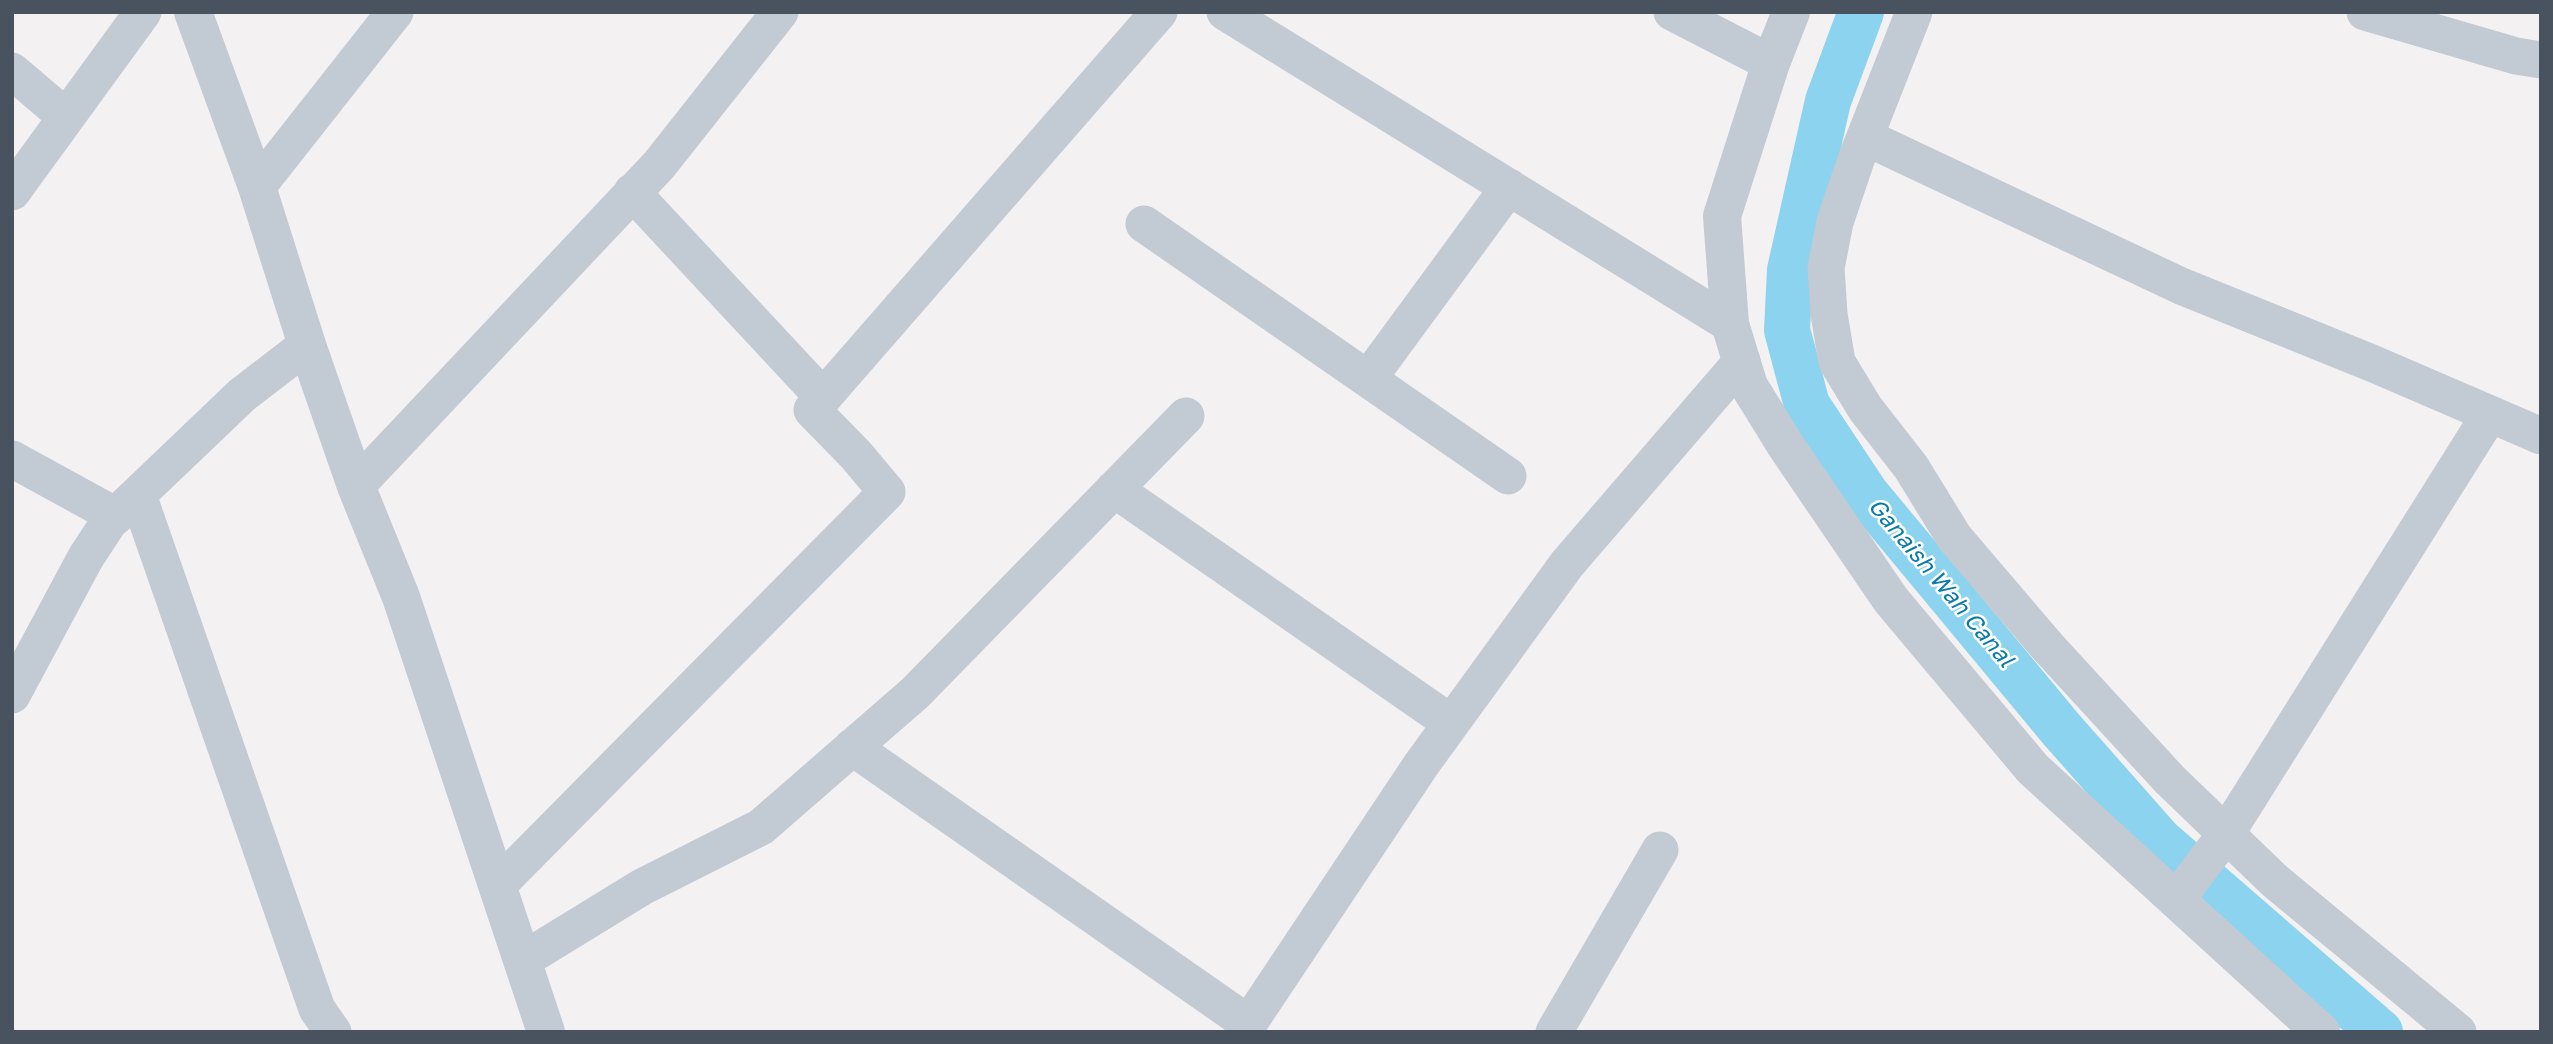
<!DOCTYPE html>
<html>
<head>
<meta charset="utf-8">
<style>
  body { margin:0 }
  #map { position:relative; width:2553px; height:1044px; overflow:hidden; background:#f3f1f1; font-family:"Golos Text",sans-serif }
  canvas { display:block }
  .frame { position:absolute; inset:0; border:14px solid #48535f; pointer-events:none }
</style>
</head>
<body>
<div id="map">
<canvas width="2553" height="1044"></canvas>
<div class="frame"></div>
</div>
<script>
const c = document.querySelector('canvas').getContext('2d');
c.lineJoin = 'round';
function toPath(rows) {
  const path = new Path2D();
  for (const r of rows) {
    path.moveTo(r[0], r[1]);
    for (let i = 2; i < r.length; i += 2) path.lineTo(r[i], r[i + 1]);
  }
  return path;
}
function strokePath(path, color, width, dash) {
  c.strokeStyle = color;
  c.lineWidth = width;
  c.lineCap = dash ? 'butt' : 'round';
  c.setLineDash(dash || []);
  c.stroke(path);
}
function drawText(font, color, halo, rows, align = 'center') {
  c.font = font + ' "Golos Text",sans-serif';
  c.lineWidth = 5;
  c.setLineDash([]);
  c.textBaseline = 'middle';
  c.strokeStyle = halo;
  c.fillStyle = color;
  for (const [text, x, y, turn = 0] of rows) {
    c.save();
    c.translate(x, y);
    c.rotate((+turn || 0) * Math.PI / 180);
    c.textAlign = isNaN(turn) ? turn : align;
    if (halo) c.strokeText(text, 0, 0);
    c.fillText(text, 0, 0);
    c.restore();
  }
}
strokePath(toPath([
  [1861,12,1828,101,1790,270,1787,330,1807,405,1866,494,2061,729,2159,840,2380,1032]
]), '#8cd3ef', 46);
strokePath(toPath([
  [1225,12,1730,324],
  [1672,12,1771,63],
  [1914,12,1857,157,1835,222,1826,268,1829,314,1837,362,1865,408,1911,467,1954,537,2047,646,2170,780,2275,881,2458,1032],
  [2365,12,2516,56,2541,60],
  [12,71,66,117],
  [1865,137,2181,286,2374,364,2541,436],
  [257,187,395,12],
  [12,192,143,12],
  [632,192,822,396],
  [1144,224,1508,476],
  [1368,379,1509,187],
  [12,459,116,516],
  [356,486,659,165,780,12],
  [1114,489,1451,723],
  [138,495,317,1009,333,1032],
  [12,695,86,557,109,522,242,395,307,345],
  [852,747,1249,1024],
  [497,886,887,492,856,455,812,410,1159,12],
  [2176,900,2226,834,2490,414],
  [523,960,642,887,761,827,915,693,1186,416],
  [1243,1032,1421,765,1567,564,1742,361],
  [1554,1032,1660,850]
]), '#c2cad3', 37);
strokePath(toPath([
  [193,12,257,187,307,345,356,486,401,597,546,1032],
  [1791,12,1771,63,1722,216,1730,324,1749,386,1786,446,1891,600,2033,769,2321,1032]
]), '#c2cad3', 38);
drawText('italic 23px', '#097baa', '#fff', [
  ["Ganaish Wah Canal",1941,583,50]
]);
</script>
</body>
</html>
